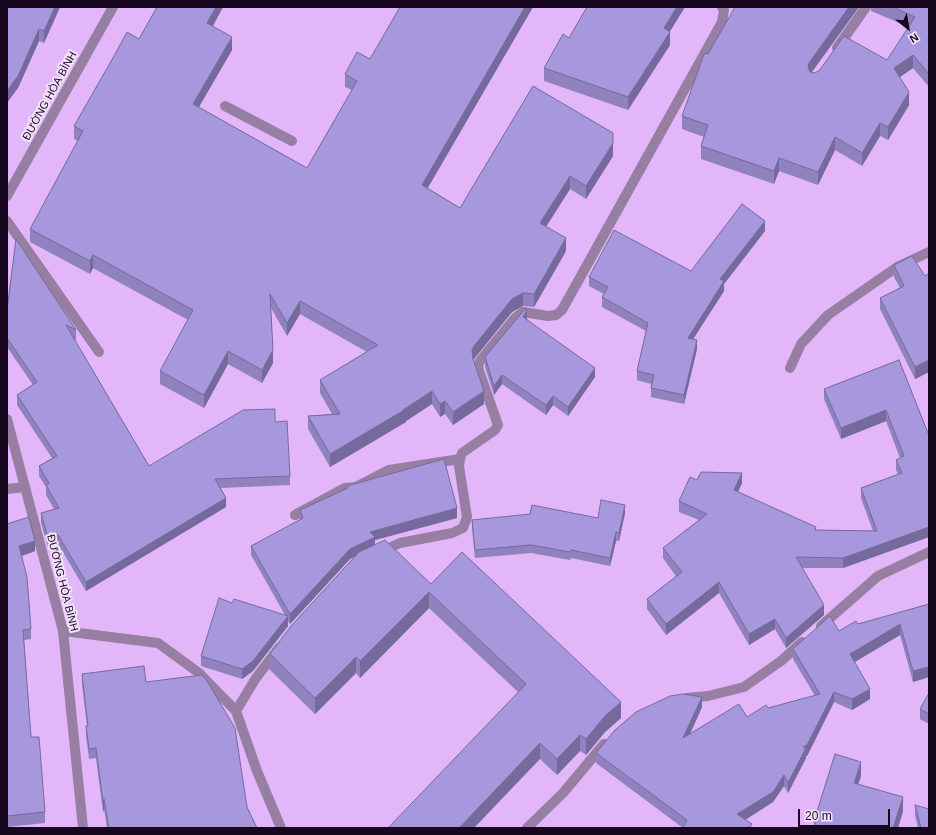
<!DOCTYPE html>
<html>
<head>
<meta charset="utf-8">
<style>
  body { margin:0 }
  #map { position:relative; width:936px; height:835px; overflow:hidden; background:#e2b6f8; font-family:Arial,sans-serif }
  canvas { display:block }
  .frame { position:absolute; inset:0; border:8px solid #18081f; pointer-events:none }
  .north { position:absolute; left:888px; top:8px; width:40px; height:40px; -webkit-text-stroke:3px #f5e3fe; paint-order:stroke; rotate:149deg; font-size:11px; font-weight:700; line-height:16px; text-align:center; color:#18081f }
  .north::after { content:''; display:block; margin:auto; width:14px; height:18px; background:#18081f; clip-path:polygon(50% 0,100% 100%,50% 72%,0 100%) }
  .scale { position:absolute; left:798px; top:809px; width:92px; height:18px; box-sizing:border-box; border:2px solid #18081f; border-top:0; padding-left:5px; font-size:12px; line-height:14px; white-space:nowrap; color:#18081f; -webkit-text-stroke:3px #f5e3fe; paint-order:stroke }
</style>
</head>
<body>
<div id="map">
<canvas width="936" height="835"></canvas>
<div class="frame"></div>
<div class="north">N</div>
<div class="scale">20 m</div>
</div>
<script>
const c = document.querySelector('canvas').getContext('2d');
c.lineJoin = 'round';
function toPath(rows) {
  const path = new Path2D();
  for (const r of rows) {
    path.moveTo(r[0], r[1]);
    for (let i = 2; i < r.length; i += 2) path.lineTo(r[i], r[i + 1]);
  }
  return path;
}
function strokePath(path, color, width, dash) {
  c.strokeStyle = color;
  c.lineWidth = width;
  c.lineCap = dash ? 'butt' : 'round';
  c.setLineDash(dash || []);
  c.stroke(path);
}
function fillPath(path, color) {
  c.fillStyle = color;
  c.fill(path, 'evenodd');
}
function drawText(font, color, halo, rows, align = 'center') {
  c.font = font + ' Arial,sans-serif';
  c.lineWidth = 4;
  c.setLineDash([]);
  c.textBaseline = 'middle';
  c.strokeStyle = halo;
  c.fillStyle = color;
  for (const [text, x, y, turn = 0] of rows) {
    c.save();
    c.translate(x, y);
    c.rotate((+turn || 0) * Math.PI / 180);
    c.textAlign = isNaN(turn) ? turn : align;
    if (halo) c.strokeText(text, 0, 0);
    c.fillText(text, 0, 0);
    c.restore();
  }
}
strokePath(toPath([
  [225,106,292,141],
  [7,221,99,352],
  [295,515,345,488,356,487,389,470,460,459]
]), '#967fa2', 10);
strokePath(toPath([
  [837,48,866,7],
  [790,368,801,344,828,315,897,267,929,252],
  [7,489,25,487],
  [380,552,400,543,452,533,463,528,467,517,459,466,460,459,462,453,495,430,498,425,479,371,478,366,480,361,516,317,523,312,548,316,556,315,562,310,722,22,724,10,722,7],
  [821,626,878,576,929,552],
  [63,631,158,643,199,673,236,711,257,771,281,828],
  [687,698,708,696,744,687,781,661,802,642],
  [236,711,256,678,279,648],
  [527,828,563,793,604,744]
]), '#967fa2', 10);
strokePath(toPath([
  [7,196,113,7],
  [7,419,63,631,83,828]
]), '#967fa2', 10);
fillPath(toPath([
  [7,7,60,7,44,43,39,41,18,88],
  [157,7,223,7,213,26,232,50,199,107,307,168,352,90,345,87,345,74,370,59,400,7,533,7,427,188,460,208,613,156,586,199,570,189,546,227,566,251,534,307,523,306,512,312,474,359,473,361,484,404,453,425,445,414,440,417,432,404,406,421,406,422,330,467,308,429,308,416,332,414,320,393,320,380,367,352,300,314,287,336,271,308,273,363,262,383,228,364,204,408,160,384,160,371,188,320,93,268,90,274,30,242,30,229,78,141,74,139,74,126,139,39],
  [587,7,685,7,670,31,670,45,628,110,544,81,544,68,569,38],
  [735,7,859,7,811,73,814,73,887,60,909,27,871,11,871,7,929,7,929,87,913,68,900,77,909,105,888,140,880,136,862,166,835,150,818,185,779,171,774,184,701,159,701,146,704,137,682,129,682,116,708,54],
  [765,231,724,284,724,291,693,339,697,349,684,404,651,397,651,384,637,380,637,371,646,331,602,307,602,297,604,294,589,286,589,277,691,271],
  [16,239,76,330,76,340,74,339,149,466,275,422,290,476,290,485,221,488,226,507,86,591,58,544,48,547,41,523,41,513,54,509,46,495,46,487,39,476,39,466,52,458,17,405,17,395,33,385,7,347,7,310],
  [894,265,925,276,929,273,929,372,915,379,880,309,880,298,900,288,894,277],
  [527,319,595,377,568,416,553,405,546,415,502,384,494,395,485,367,485,357],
  [899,360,928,433,929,433,929,537,843,568,802,568,824,615,786,648,775,629,749,645,719,593,666,635,647,609,647,599,676,576,663,558,663,548,699,520,679,512,679,501,697,480,742,483,738,492,815,530,873,531,861,498,861,488,898,474,896,470,896,460,900,458,886,421,841,439,824,399,824,389],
  [347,486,457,518,375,540,375,545,621,718,605,732,586,755,580,751,557,775,540,759,518,692,429,608,360,678,356,673,315,714,270,670,270,654,355,556,350,559,290,624,288,621,288,626,253,671,242,679,201,666,201,656,232,603,285,615,251,555,251,546,300,520,300,510,347,488],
  [625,513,619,541,616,541,610,566,571,558,570,560,531,553,475,558,472,528,472,520,598,518],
  [7,524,35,551,21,556,31,629,31,639,24,640,31,737,45,812,45,823,7,827],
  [929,604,929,677,913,682,900,635,854,662,870,699,852,710,834,702,807,756,806,756,806,758,788,793,784,786,773,802,745,820,752,828,683,828,596,763,596,753,702,707,690,734,747,717,768,708,815,696,793,659,793,649,858,624],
  [82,674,146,682,247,807,257,828,107,828,104,809,103,812,96,758,89,759,86,736,86,726,87,726,82,684],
  [929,693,929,724,920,719,920,709],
  [861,776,858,784,903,811,898,828,814,828,814,821],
  [915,805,929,828,918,828,915,815]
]), '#9082be');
fillPath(toPath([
  [55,7,60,7,44,43,44,31],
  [216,7,223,7,207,36,207,23],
  [525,7,533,7,422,198,422,185],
  [677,7,685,7,664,41,664,28],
  [849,7,859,7,809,76,808,67,809,63],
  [39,29,39,41,18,88,7,103,7,91],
  [670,32,670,45,628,110,628,97],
  [232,37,232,50,193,117,193,104],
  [913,55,913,68,894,81,894,68],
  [909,92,909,105,888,140,888,127],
  [880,123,880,136,862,166,862,153],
  [835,137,835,150,818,185,818,172],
  [613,143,613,156,586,199,586,186],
  [779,158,779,171,774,184,774,171],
  [570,176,570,189,540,236,540,223],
  [765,221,765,231,724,284,724,291,688,347,688,338,720,279],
  [566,238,566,251,534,307,534,294],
  [93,255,93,268,90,274,90,261],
  [523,293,523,306,512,312,474,359,472,364,472,351,474,346,512,299],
  [300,301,300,314,287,336,287,323],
  [527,310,527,319,523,317],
  [697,340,697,349,684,404,684,395],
  [273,350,273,363,262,383,262,370],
  [228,351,228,364,204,408,204,395],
  [929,360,929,372,915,379,915,367],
  [595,368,595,377,568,416,568,407],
  [502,375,502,384,494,395,494,386],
  [432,391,432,404,406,421,406,422,330,467,330,454,403,410],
  [484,391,484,404,453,425,453,412],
  [553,396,553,405,546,415,546,405],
  [445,401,445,414,440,417,440,404],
  [886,410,886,421,841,439,841,428],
  [742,473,742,483,734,501,734,490],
  [226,498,226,507,86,591,86,582],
  [625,505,625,513,619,541,619,533],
  [457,508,457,518,375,540,375,547,350,559,290,624,290,614,350,549,370,532],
  [929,527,929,537,843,568,843,558],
  [616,532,616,541,610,566,610,558],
  [58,535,58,544,48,547,48,538],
  [35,541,35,551,19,557,19,546],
  [719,582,719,593,666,635,666,624],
  [429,592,429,608,360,678,360,661],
  [824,605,824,615,786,648,786,638],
  [288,616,288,626,253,671,242,679,242,669],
  [775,619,775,629,749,645,749,634],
  [900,624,900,635,850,665,850,654],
  [356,657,356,673,315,714,315,698],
  [929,667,929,677,913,682,913,671],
  [870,689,870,699,852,710,852,699],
  [834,692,834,702,807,756,806,756,806,758,788,793,788,783,803,747],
  [702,697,702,707,683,749,683,738],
  [621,702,621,718,605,732,586,755,586,739,605,716],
  [580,735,580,751,557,775,557,759],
  [540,743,540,759,474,828,459,828],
  [861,762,861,776,854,797,854,783],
  [784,775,784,786,773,802,737,825,737,814],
  [903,797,903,811,898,828,893,828],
  [104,799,104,809,103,812,103,802]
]), '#756a9b');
const building = toPath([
  [7,7,55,7,44,31,39,29,18,76,7,91,7,7],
  [157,7,216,7,207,23,232,37,193,104,307,168,357,81,345,74,357,52,370,59,400,7,525,7,422,185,460,208,533,86,613,133,613,143,586,186,570,176,540,223,566,238,534,294,523,293,512,299,474,346,472,351,473,359,484,391,453,412,445,401,440,404,432,391,403,410,406,409,330,454,308,416,340,414,320,380,378,345,300,301,287,323,270,294,273,350,262,370,228,351,204,395,160,371,193,310,93,255,90,261,30,229,83,131,74,126,114,56,127,32,139,39,157,7],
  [587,7,677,7,664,28,670,32,628,97,544,68,563,34,569,38,587,7],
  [735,7,849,7,809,63,808,67,810,72,814,73,819,71,844,36,887,60,915,17,893,7,929,7,929,74,913,55,894,68,909,92,888,127,880,123,862,153,835,137,818,172,779,158,774,171,701,146,708,125,682,116,703,57,705,53,708,54,735,7],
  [742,204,765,221,720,279,724,281,688,338,697,340,684,395,651,388,654,375,637,371,648,323,602,297,608,287,589,277,614,230,691,271,742,204],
  [16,239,76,330,66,325,149,466,243,410,275,409,275,422,287,421,290,476,215,479,226,498,86,582,58,535,48,538,41,513,59,508,46,485,49,483,39,466,57,456,17,395,37,382,7,338,7,310,16,239],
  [912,256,925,276,929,273,929,360,915,367,880,298,904,286,894,265,912,256],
  [525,309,527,310,523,317,595,368,568,407,553,396,546,405,502,375,494,386,485,357,525,309],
  [899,360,928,433,929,433,929,527,843,558,796,557,824,605,786,638,775,619,749,634,719,582,666,624,647,599,682,572,663,548,707,514,679,501,690,477,697,480,701,472,742,473,734,490,816,527,815,530,877,531,861,488,902,473,896,460,904,456,886,410,841,428,824,389,899,360],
  [444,459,457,508,370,532,375,537,350,549,290,614,251,546,303,518,300,510,348,488,347,486,444,459],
  [601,500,625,505,619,533,616,532,610,558,571,550,570,552,531,545,475,550,472,520,530,514,532,505,598,518,601,500],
  [29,517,35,541,19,546,27,577,31,629,23,630,31,737,39,737,45,812,7,816,7,524,29,517],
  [385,540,431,584,462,552,621,702,605,716,586,739,580,735,557,759,540,743,459,828,388,828,526,684,429,592,360,661,356,657,315,698,270,654,291,626,359,552,385,540],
  [219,598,232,603,234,599,288,616,253,661,242,669,201,656,219,598],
  [929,604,929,667,913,671,900,624,850,654,870,689,852,699,834,692,807,745,803,747,806,748,788,783,784,775,773,792,737,814,752,824,749,828,683,828,687,820,596,753,615,730,636,712,670,696,683,694,702,697,683,738,739,704,747,717,766,705,768,708,820,694,793,649,830,616,839,631,856,621,858,624,929,604],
  [144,666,146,682,202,675,207,681,235,728,247,807,257,828,109,828,104,799,103,802,96,748,89,749,86,726,88,726,82,674,144,666],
  [929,693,929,714,920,709,929,693],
  [835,754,861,762,854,783,903,797,893,828,818,828,814,821,835,754],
  [915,805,929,809,929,828,921,828,915,805]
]);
fillPath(building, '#a797dd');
strokePath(building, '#756a9b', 1);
drawText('11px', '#18081f', '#f5e3fe', [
  ["ĐƯỜNG HÒA BÌNH",50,96,-61],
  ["ĐƯỜNG HÒA BÌNH",62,583,76]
]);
</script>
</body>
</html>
